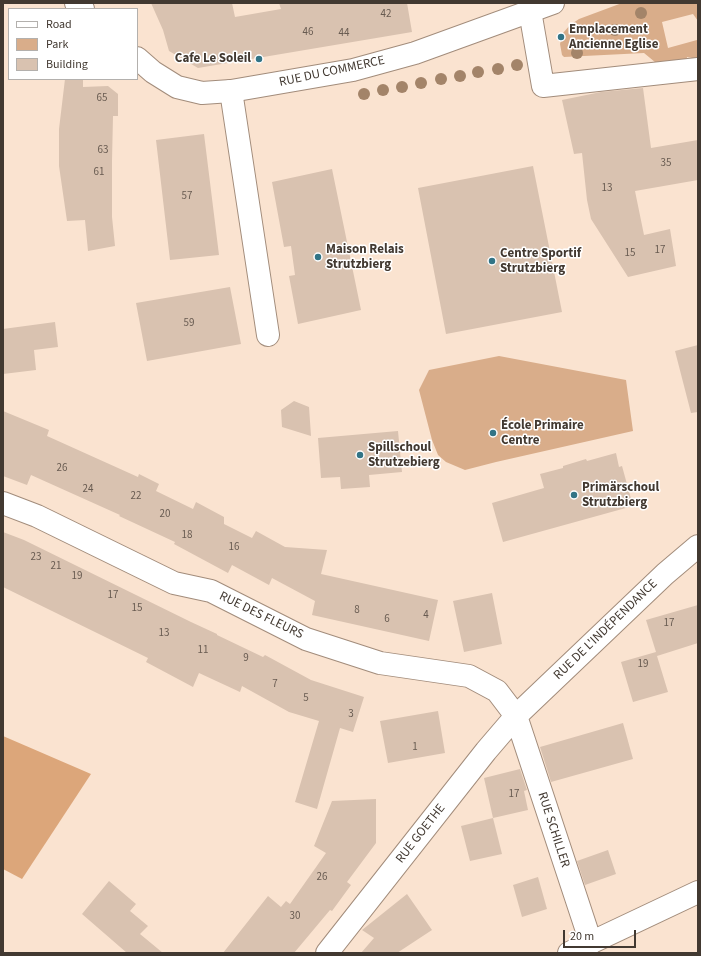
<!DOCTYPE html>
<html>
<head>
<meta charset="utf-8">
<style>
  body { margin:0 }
  #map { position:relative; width:701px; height:956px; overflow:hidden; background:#fae3d0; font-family:"Source Sans 3",sans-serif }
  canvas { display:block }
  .frame { position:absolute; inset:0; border:4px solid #423931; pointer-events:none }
  .legend { position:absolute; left:8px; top:8px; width:130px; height:72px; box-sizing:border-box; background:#fff; border:1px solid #b3b0ad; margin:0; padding:5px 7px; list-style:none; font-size:12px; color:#423931 }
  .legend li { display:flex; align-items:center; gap:8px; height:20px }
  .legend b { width:20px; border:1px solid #b3b0ad }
  .scale { position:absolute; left:563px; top:930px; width:73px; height:18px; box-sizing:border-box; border:2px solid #423931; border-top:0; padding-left:5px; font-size:12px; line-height:14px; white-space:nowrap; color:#423931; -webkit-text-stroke:3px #fff; paint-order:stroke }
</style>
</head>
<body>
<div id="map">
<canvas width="701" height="956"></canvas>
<div class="frame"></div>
<ul class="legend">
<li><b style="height:5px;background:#fff"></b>Road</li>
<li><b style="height:11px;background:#d9ad8a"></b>Park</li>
<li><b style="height:11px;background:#d9c2b0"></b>Building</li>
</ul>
<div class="scale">20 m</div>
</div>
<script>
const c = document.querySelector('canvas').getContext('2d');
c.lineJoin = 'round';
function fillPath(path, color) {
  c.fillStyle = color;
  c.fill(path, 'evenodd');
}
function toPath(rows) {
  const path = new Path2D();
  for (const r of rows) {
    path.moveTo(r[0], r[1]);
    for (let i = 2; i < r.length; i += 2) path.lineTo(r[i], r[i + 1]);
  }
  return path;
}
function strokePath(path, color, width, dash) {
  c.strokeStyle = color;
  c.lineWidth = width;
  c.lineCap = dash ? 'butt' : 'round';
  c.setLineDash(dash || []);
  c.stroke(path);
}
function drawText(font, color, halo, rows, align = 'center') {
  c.font = font + ' "Source Sans 3",sans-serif';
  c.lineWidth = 3;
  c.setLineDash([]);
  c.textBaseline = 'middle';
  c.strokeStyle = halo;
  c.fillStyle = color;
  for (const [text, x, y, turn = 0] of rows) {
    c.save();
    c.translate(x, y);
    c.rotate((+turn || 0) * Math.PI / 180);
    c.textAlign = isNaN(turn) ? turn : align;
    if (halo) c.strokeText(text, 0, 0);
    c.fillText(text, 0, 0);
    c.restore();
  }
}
fillPath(toPath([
  [622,3,698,3,698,21,693,14,662,22,668,48,697,40,698,59,687,57,686,64,661,67,644,53,564,57,562,55,560,44,563,33,570,25,579,19],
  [499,356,626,380,633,431,496,462,465,470,446,462,438,455,432,440,419,390,429,370]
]), '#d9ad8a');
fillPath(toPath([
  [3,736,91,774,22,879,3,869]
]), '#dca67a');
fillPath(toPath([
  [151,3,232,3,235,17,281,9,279,3,407,3,412,32,198,68,169,51,163,30],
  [65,79,83,79,83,87,108,86,118,94,118,116,113,116,112,161,112,217,115,246,88,251,85,220,67,221,59,166,59,129],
  [643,88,651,148,698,140,698,180,635,191,644,235,670,229,676,266,628,277,591,219,587,200,582,153,574,154,562,100,601,92],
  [204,134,219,255,170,260,156,140],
  [533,166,562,312,446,334,418,188],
  [332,169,361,310,298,324,289,276,295,275,291,246,284,247,272,182],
  [230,287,241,344,147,361,136,303],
  [55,322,58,347,34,350,36,370,3,374,3,329],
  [698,345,698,412,691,413,675,351],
  [294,401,309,407,311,436,282,427,281,410],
  [3,411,49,430,47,436,138,477,139,474,159,484,156,491,193,509,196,502,224,517,224,524,252,538,256,531,285,547,327,550,321,574,438,600,429,641,312,615,315,601,272,578,269,585,232,565,228,573,174,544,175,542,119,516,120,515,31,475,27,485,3,476],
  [398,431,402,472,369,475,370,487,341,489,340,477,321,478,318,438],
  [616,453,619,467,622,466,633,506,503,542,492,503,544,488,540,474,563,468,563,466,586,459,587,461],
  [3,532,24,540,191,622,217,634,217,635,263,657,265,655,311,680,364,697,353,732,340,728,317,809,295,802,319,721,289,712,242,686,240,692,199,673,193,687,146,662,148,658,3,587],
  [492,593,502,644,464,652,453,601],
  [698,605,698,643,657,656,668,692,633,702,621,662,656,652,646,620],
  [438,711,445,753,388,763,380,721],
  [623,723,633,759,551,782,540,747],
  [520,769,527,790,524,791,528,810,493,818,484,778],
  [376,799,376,843,347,882,351,885,332,911,330,910,294,953,223,953,268,896,281,907,286,901,290,904,326,853,314,846,332,801],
  [493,818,502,854,470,861,461,826],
  [608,850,616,874,585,885,577,861],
  [538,877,547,909,522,917,513,885],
  [109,881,136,904,130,911,148,926,140,934,163,953,127,953,82,914],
  [407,894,432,930,397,953,361,953,374,938,362,930]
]), '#d9c2b0');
const minor = toPath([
  [530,11,543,86,698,69],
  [231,91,268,335],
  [3,503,37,516,174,583,211,591,306,639,380,663,469,676,497,691,516,716,591,943],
  [327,953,486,751,516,716,665,574,698,546],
  [569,953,698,892]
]);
const major = toPath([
  [76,3,83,9],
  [137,58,153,72,177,87,202,93,231,91,353,70,415,53,553,3]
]);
strokePath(minor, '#a28c7b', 24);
strokePath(major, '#a28c7b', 24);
strokePath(minor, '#fff', 22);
strokePath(major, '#fff', 22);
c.fillStyle = '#a38469';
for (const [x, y] of [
  [641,13],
  [615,30],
  [577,53],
  [517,65],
  [498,69],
  [478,72],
  [460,76],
  [441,79],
  [421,83],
  [402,87],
  [383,90],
  [364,94]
]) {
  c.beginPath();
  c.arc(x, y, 6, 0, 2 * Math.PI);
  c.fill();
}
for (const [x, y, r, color] of [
  [561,37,4,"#327486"],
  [259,59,4,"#327486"],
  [318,257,4,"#327486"],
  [492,261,4,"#327486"],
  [493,433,4,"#327486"],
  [360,455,4,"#327486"],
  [574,495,4,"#327486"]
]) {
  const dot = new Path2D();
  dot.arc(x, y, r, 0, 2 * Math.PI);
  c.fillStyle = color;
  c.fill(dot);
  strokePath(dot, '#fff', 1.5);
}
drawText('11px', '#685b51', null, [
  ["42",386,15],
  ["46",308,33],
  ["44",344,34],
  ["65",102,99],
  ["63",103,151],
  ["35",666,164],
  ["61",99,173],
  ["13",607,189],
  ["57",187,197],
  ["17",660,251],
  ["15",630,254],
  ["59",189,324],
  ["26",62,469],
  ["24",88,490],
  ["22",136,497],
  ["20",165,515],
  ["18",187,536],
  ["16",234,548],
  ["23",36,558],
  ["21",56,567],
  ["19",77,577],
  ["17",113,596],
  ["15",137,609],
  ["8",357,611],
  ["4",426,616],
  ["6",387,620],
  ["17",669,624],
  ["13",164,634],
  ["11",203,651],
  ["9",246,659],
  ["19",643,665],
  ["7",275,685],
  ["5",306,699],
  ["3",351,715],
  ["1",415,748],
  ["17",514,795],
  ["26",322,878],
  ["30",295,917]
]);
drawText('bold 13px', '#423931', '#fff', [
  ["Emplacement",569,30],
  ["Ancienne Eglise",569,45],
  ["Cafe Le Soleil",251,59,"right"],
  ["Maison Relais",326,250],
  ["Strutzbierg",326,265],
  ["Centre Sportif",500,254],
  ["Strutzbierg",500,269],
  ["École Primaire",501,426],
  ["Centre",501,441],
  ["Spillschoul",368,448],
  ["Strutzebierg",368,463],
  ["Primärschoul",582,488],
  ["Strutzbierg",582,503]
], 'left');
drawText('13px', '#423931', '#fff', [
  ["RUE DU COMMERCE",332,72,-12],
  ["RUE DES FLEURS",261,616,26],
  ["RUE DE L'INDÉPENDANCE",606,630,-44],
  ["RUE SCHILLER",553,830,72],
  ["RUE GOETHE",421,834,-52]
]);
</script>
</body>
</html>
